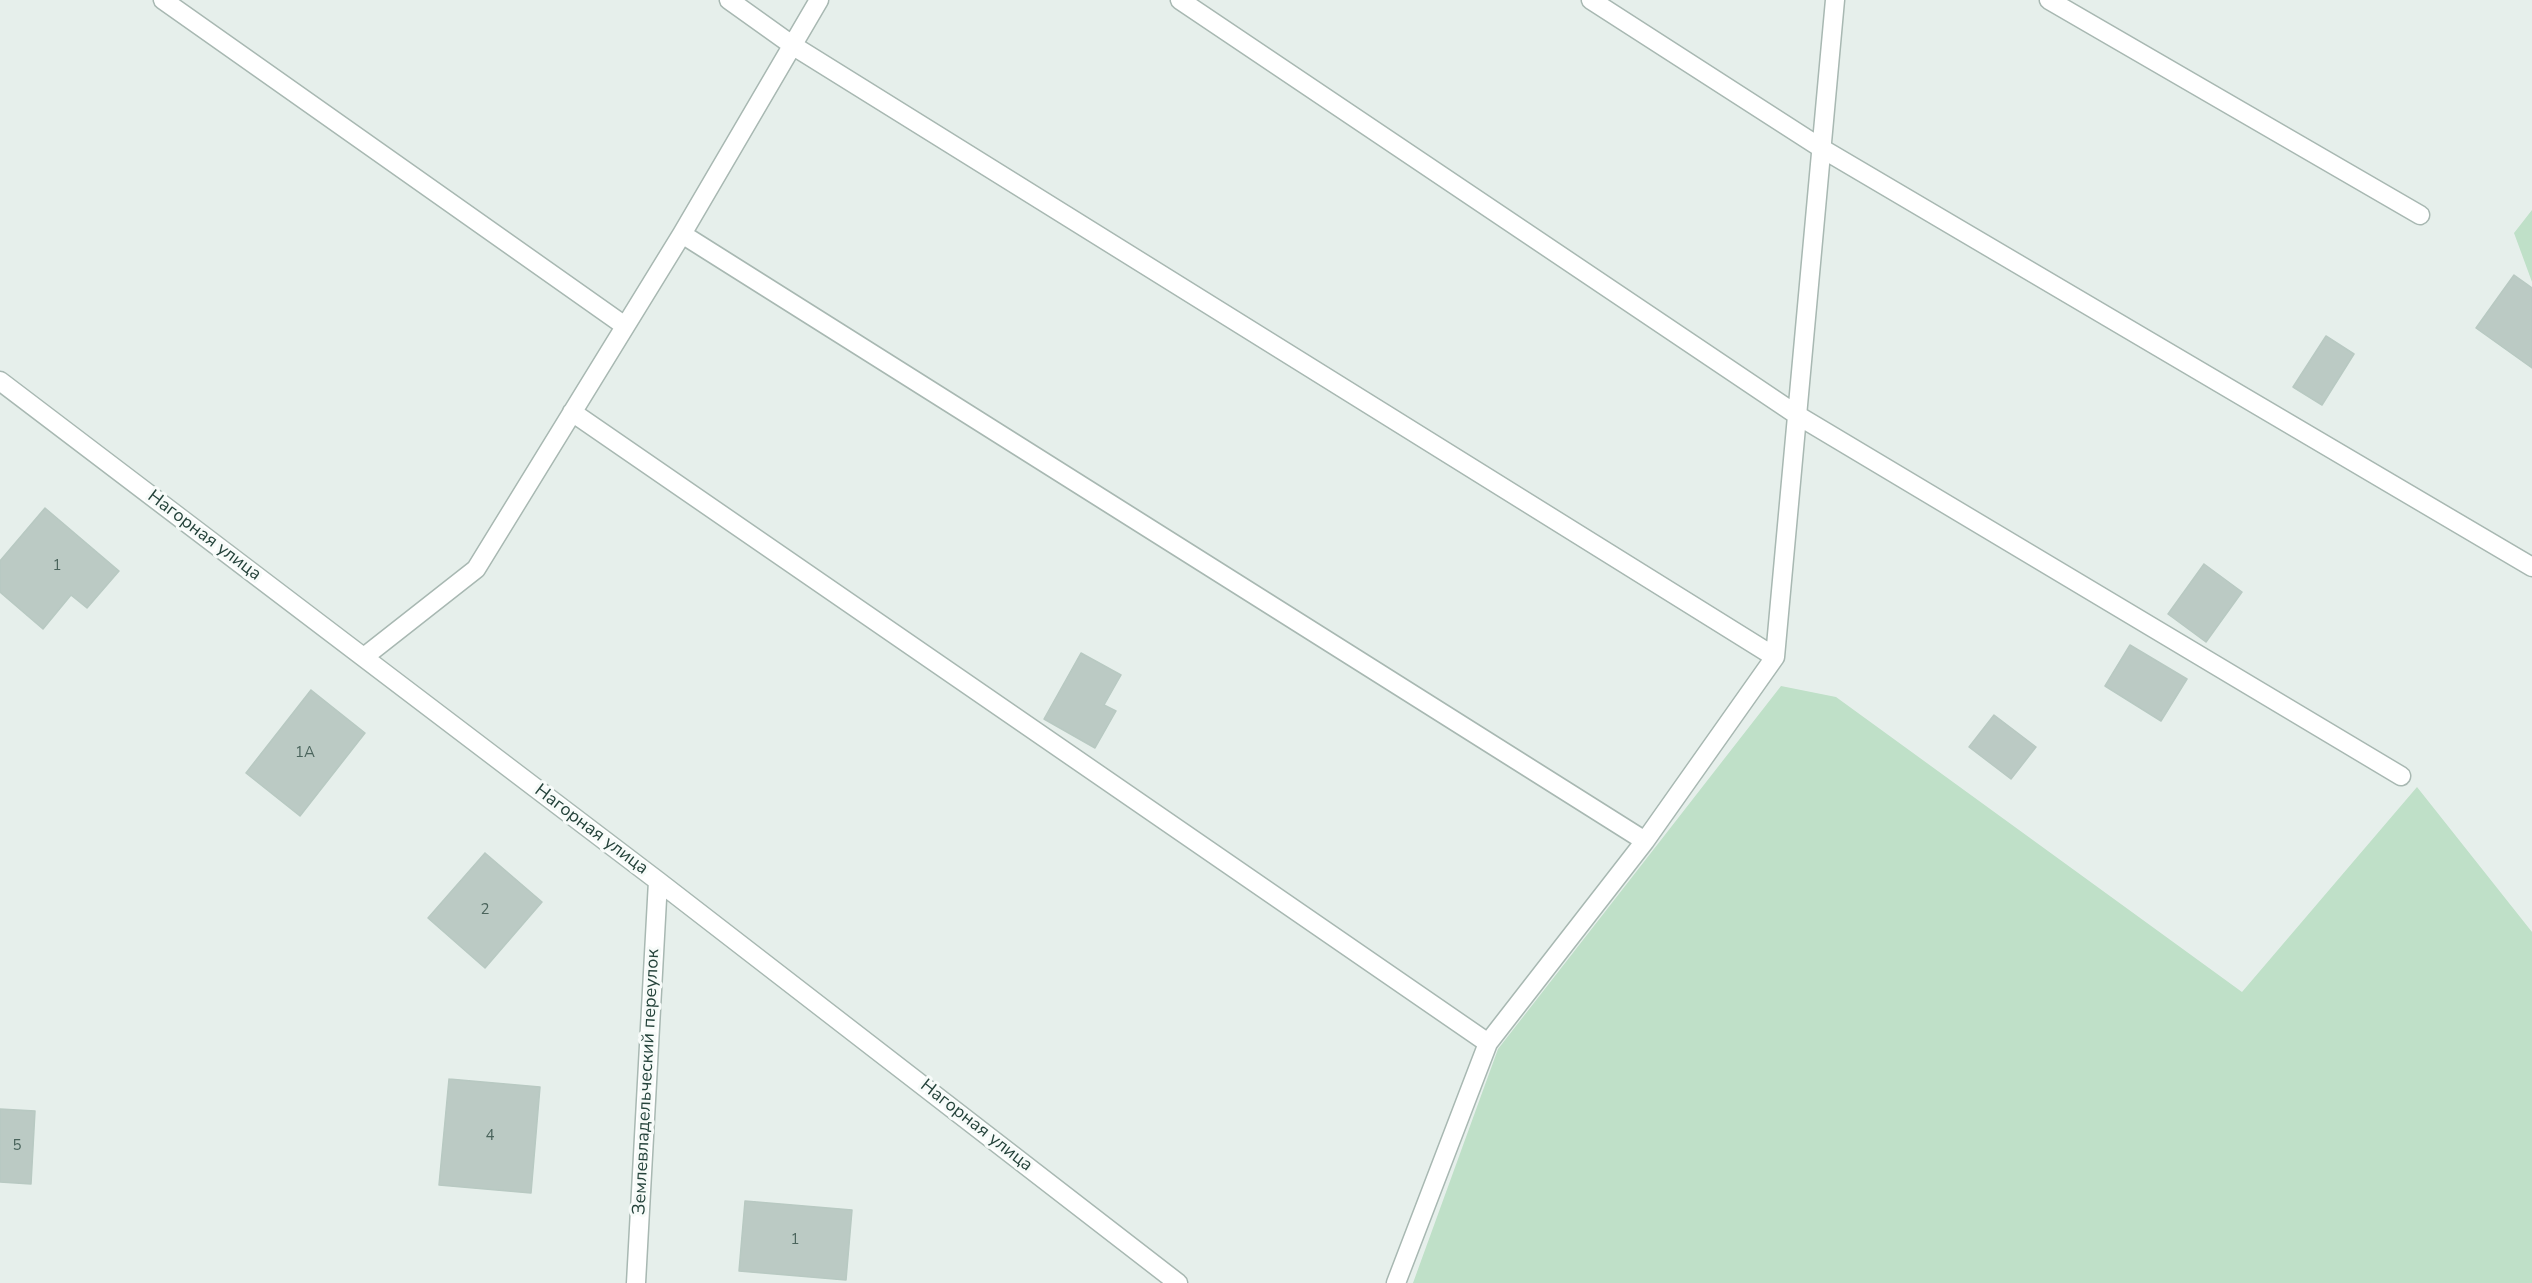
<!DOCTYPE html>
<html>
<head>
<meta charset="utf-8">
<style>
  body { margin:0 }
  canvas { display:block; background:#e6efeb }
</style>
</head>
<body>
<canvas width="2532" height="1283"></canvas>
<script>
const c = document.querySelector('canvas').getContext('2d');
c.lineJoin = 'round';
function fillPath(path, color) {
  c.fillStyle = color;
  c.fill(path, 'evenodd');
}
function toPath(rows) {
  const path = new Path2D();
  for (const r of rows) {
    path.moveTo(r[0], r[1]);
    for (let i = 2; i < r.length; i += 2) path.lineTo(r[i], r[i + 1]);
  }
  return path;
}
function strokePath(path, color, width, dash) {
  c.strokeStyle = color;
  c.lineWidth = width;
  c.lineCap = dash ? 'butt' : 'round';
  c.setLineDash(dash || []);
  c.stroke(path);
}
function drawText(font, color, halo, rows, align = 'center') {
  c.font = font + ' "Nunito Sans",sans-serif';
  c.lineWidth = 6;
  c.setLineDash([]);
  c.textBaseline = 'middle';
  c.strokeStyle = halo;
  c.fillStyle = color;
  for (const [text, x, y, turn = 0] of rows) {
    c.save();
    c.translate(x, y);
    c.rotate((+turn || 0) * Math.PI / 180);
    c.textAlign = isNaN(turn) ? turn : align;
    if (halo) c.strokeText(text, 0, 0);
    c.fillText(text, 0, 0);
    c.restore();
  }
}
fillPath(toPath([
  [2532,210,2532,282,2514,233],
  [1781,686,1836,697,2242,992,2417,787,2532,932,2532,1283,1413,1283,1498,1049]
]), '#bfe0c8');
const building = toPath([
  [2514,275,2532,288,2532,368,2476,328,2514,275],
  [2326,336,2354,354,2322,405,2293,387,2326,336],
  [45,508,119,571,87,608,71,595,43,629,0,592,0,561,45,508],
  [2204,564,2242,592,2206,642,2168,614,2204,564],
  [2130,645,2187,679,2161,721,2105,686,2130,645],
  [1081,653,1121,675,1104,705,1116,711,1095,748,1044,719,1081,653],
  [311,690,365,733,300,816,246,773,311,690],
  [1994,715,2036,747,2011,779,1969,747,1994,715],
  [485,853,542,902,485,968,428,918,485,853],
  [449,1079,540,1087,531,1193,439,1185,449,1079],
  [0,1109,35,1111,31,1184,0,1182,0,1109],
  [745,1201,852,1210,846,1280,739,1271,745,1201]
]);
fillPath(building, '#bbcac4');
strokePath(building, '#b8c9c2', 1.5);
const street = toPath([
  [163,0,625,326],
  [729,0,792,45,1775,657],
  [1180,0,1797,415,2401,776],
  [1591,0,1821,148,2532,567],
  [2049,0,2420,215],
  [682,234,1645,841],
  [0,381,658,881,1178,1283],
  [572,412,1488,1043],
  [364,657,476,569,682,234,819,0],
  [636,1283,658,881],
  [1396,1283,1488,1043,1645,841,1775,657,1835,0]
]);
strokePath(street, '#a8b8b2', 21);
strokePath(street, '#fff', 18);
drawText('15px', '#4a645c', null, [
  ["1",57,566],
  ["1А",305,753],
  ["2",485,910],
  ["4",490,1136],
  ["5",17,1146],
  ["1",795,1240]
]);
drawText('18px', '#24423a', '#f7fbf9', [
  ["Нагорная улица",204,536,37],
  ["Нагорная улица",591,830,37],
  ["Землевладельческий переулок",647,1082,-87],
  ["Нагорная улица",976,1126,38]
]);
</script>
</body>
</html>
